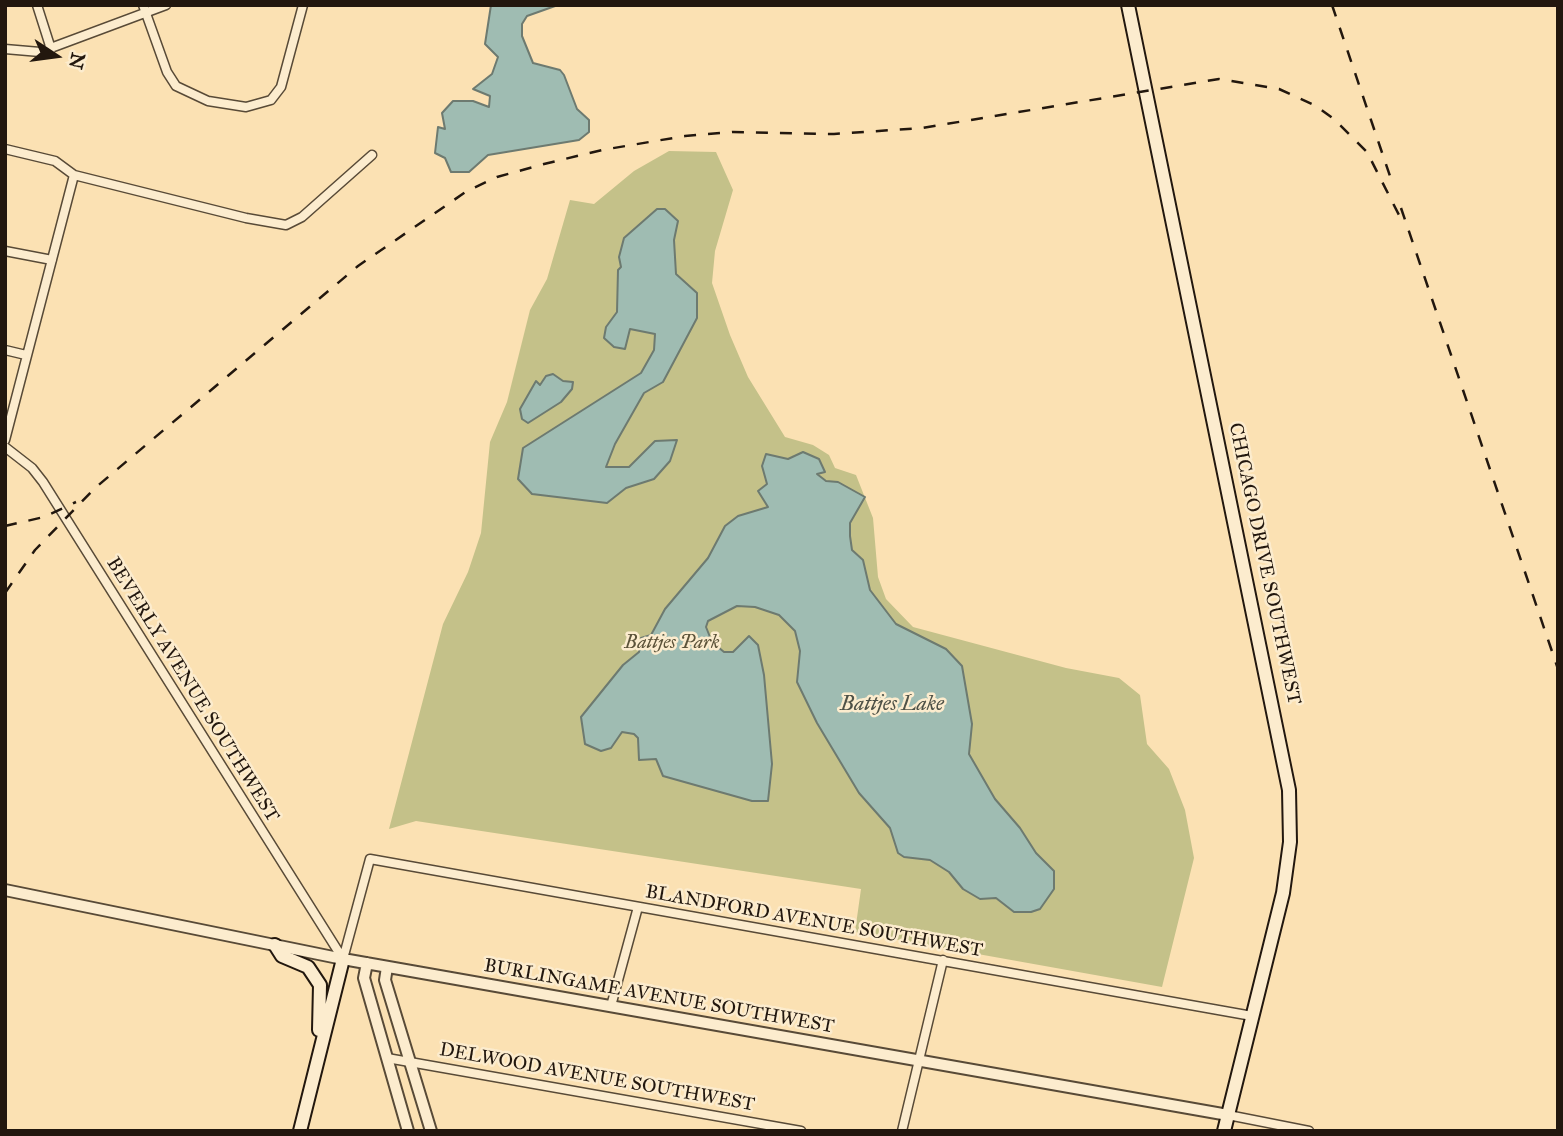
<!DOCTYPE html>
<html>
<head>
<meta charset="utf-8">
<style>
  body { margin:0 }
  #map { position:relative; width:1563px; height:1136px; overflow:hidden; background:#fbe1b3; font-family:"IM FELL Great Primer",serif }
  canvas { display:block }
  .frame { position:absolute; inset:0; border:7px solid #22170e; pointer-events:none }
  .north { position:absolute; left:21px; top:21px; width:70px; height:70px; -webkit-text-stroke:5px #fcecce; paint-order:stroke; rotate:103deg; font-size:19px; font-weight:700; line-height:28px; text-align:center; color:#22170e }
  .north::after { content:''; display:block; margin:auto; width:24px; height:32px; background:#22170e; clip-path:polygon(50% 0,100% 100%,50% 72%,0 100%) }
</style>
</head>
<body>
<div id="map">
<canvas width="1563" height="1136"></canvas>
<div class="frame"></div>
<div class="north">N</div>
</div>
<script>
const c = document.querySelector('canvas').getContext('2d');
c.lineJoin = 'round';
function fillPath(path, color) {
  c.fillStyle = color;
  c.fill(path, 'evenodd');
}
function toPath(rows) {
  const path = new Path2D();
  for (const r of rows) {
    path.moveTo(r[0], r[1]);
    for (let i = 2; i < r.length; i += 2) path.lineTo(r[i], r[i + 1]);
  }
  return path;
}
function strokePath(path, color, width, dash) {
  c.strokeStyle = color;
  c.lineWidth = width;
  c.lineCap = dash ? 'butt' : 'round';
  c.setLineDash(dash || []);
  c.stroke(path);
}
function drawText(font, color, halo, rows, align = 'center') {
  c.font = font + ' "IM FELL Great Primer",serif';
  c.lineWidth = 5;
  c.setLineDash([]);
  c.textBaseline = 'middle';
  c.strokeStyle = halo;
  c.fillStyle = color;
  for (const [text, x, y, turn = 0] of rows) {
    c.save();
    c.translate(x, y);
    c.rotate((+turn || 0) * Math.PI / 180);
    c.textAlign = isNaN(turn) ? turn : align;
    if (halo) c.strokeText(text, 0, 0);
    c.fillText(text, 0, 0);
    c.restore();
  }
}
fillPath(toPath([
  [669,151,716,152,733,190,715,251,712,283,730,335,748,377,785,437,813,445,829,455,835,468,856,475,873,518,878,577,886,599,913,627,1066,668,1119,678,1140,695,1147,744,1169,769,1185,810,1194,858,1162,987,855,932,861,889,416,821,389,829,443,624,468,572,481,533,490,442,507,402,530,310,547,279,570,200,594,204,634,171]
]), '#c4c189');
const water = toPath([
  [491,5,558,5,527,16,522,24,522,36,533,63,560,70,564,75,577,109,589,120,589,132,579,140,488,155,469,172,451,172,445,158,435,153,438,127,445,129,442,113,453,101,473,101,489,107,490,96,473,89,492,74,498,57,485,44,491,5],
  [657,209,665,209,678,221,674,240,676,274,697,293,697,318,663,382,644,393,615,444,606,467,629,467,655,441,677,440,670,461,654,479,626,488,607,503,532,494,518,479,523,448,641,373,654,350,655,334,630,329,625,349,614,347,604,338,606,327,617,312,618,270,621,267,619,257,624,238,657,209],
  [553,374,563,381,573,382,572,389,561,402,528,423,522,419,520,409,536,381,540,385,546,376,553,374],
  [803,452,819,459,825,472,817,474,826,481,838,482,865,497,850,523,850,536,852,550,863,560,870,590,896,624,946,649,962,666,972,724,969,754,995,799,1020,828,1036,853,1054,871,1054,889,1040,909,1031,912,1014,912,996,898,980,899,963,889,949,872,930,860,904,857,898,853,890,828,859,793,817,723,797,682,800,651,795,631,779,615,755,607,737,606,708,621,706,627,712,642,724,652,733,652,749,636,758,645,764,675,772,764,768,801,752,801,663,776,656,759,639,760,638,738,634,734,622,732,611,748,601,751,585,744,581,717,623,665,639,652,641,638,651,635,665,609,708,558,725,526,738,516,768,507,758,491,767,484,762,466,766,454,788,459,803,452]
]);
fillPath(water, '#9fbcb2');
strokePath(water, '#6d7a70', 2);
const minor = toPath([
  [37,5,51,49],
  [143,5,167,72,176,86,208,101,246,107,271,100,281,87,303,5],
  [5,49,40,52,166,5],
  [5,149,55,161,74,175,246,218,286,225,302,217,372,155],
  [5,251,52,260],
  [5,350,26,355],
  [5,440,74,175],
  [5,447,32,468,43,482,343,959],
  [343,959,370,859,1252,1016],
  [611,1006,638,907],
  [387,1058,801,1131],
  [1228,1115,1309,1131],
  [902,1131,943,960]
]);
const tertiary = toPath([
  [5,890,343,959,1228,1115],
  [367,963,364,978,408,1131],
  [387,967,385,980,431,1131]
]);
const secondary = toPath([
  [1128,5,1289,790,1290,842,1283,893,1224,1131],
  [275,945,282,956,308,967,320,985,319,1030],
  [300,1131,343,959]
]);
strokePath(minor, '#584a37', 11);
strokePath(tertiary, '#584a37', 14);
strokePath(secondary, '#22170e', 16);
strokePath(minor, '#fcecce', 8);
strokePath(tertiary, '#fcecce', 10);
strokePath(secondary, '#fcecce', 12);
strokePath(toPath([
  [1332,5,1392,182],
  [1401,208,1558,669],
  [5,526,44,517,76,502],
  [5,593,35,550,95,488,358,266,467,191,497,177,544,164,602,150,685,136,733,132,834,134,922,128,1219,79,1279,89,1316,106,1334,119,1367,152,1401,219]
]), '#22170e', 2.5, [12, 12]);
drawText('19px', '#22170e', '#fcecce', [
  ["CHICAGO DRIVE SOUTHWEST",1264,564,78],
  ["BEVERLY AVENUE SOUTHWEST",192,690,58],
  ["BLANDFORD AVENUE SOUTHWEST",814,922,10],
  ["BURLINGAME AVENUE SOUTHWEST",659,997,10],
  ["DELWOOD AVENUE SOUTHWEST",597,1078,10]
]);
drawText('italic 19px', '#5b5239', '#fcecce', [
  ["Battjes Park",672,643]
]);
drawText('italic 21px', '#4e5147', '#fcecce', [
  ["Battjes Lake",892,705]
]);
</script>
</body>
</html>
